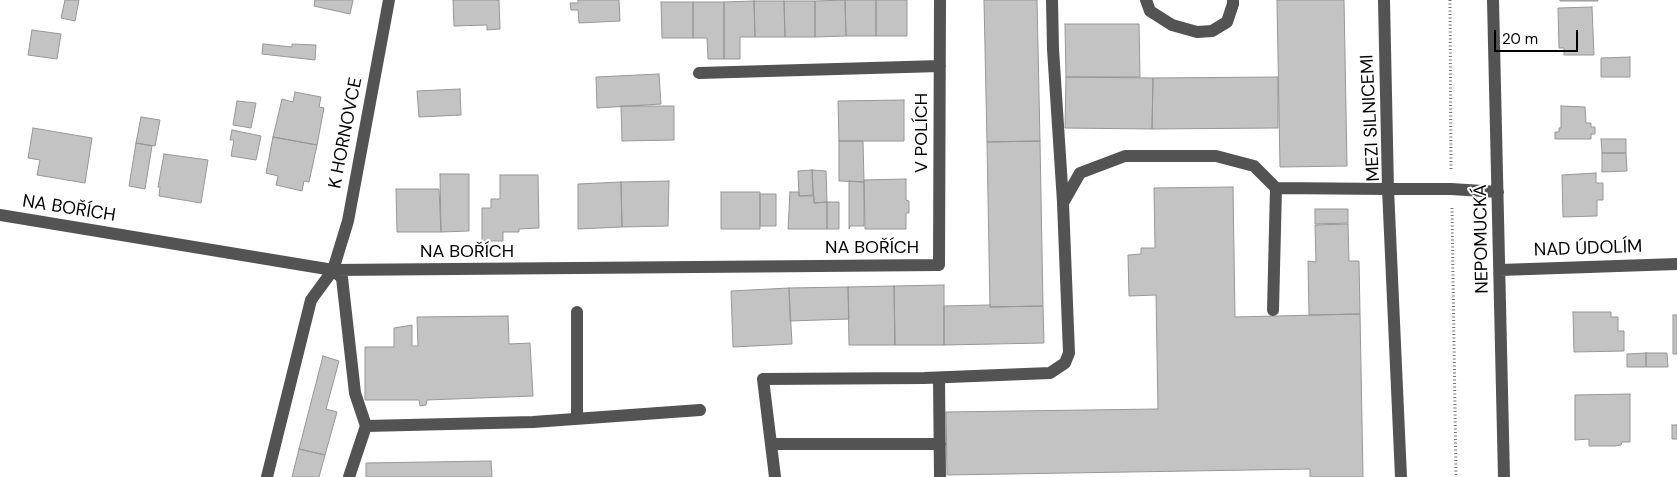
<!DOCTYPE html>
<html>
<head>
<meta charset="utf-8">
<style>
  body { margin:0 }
  #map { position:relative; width:1677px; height:477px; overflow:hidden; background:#fff; font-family:"DM Sans",sans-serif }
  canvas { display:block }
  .scale { position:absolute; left:1494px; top:30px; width:84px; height:22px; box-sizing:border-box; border:2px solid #000; border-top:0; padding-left:6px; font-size:15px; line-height:18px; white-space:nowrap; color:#000; -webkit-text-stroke:4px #fff; paint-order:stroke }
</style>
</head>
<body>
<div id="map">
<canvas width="1677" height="477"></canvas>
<div class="scale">20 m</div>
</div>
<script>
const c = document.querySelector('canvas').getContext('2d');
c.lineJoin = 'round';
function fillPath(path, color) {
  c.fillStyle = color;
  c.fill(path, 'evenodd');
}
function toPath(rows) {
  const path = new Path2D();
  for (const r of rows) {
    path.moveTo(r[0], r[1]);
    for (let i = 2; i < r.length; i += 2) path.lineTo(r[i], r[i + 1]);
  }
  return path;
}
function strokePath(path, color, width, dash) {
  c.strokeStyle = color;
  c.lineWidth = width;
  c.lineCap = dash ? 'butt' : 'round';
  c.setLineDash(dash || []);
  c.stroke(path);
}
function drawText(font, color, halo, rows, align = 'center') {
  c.font = font + ' "DM Sans",sans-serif';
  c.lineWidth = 4;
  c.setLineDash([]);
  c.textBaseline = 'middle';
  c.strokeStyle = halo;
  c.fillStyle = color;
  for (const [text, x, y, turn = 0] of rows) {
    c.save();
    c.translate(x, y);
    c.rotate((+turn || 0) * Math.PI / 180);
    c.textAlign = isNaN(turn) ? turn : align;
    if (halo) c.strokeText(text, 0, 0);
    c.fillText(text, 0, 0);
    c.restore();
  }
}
const building = toPath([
  [65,0,79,0,75,21,61,18,65,0],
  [315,0,353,0,350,14,314,6,315,0],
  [453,0,499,0,500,29,487,30,487,25,454,26,453,0],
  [578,0,619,0,620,21,579,23,578,10,571,10,570,3,578,3,578,0],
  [845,0,846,36,815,37,815,1,845,0],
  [845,0,876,0,876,36,846,36,845,0],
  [876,0,907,0,907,36,876,36,876,0],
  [984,0,1037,0,1040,141,987,142,984,0],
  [1277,0,1344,0,1347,166,1280,167,1277,0],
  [1560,0,1598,0,1598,1,1560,1,1560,0],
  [754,1,755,37,740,37,740,59,724,59,724,2,754,1],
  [754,1,784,1,785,37,755,37,754,1],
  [784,1,815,1,815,37,785,37,784,1],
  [661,2,693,2,693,38,662,38,661,2],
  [693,2,724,2,724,59,708,59,707,38,693,38,693,2],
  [1592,7,1594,55,1564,55,1564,48,1559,48,1558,8,1592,7],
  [1065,24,1139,24,1140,77,1066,77,1065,24],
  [32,30,61,34,57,59,28,55,32,30],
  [263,44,292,47,292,44,316,45,315,60,262,54,263,44],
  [1630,57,1630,77,1601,77,1601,58,1630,57],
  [659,74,661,104,597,108,596,77,659,74],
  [1066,77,1153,78,1152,129,1065,128,1066,77],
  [1278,77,1278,128,1152,129,1153,78,1278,77],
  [460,89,461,115,419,117,417,91,460,89],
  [295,92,321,97,319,107,324,108,317,145,273,137,282,99,293,102,295,92],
  [904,100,904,141,839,141,838,101,904,100],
  [237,101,256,103,251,128,233,125,237,101],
  [621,106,674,106,674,140,622,141,621,106],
  [1561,106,1585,107,1586,123,1591,123,1591,127,1595,127,1595,134,1591,134,1591,139,1555,139,1555,132,1559,132,1559,128,1561,128,1561,106],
  [141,117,160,120,155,146,136,143,141,117],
  [33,128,92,138,85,183,37,175,40,160,28,158,33,128],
  [232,130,261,136,256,160,231,156,234,140,230,140,232,130],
  [273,137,317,145,309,182,304,181,302,191,276,185,278,176,266,173,273,137],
  [1601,139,1626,139,1626,153,1602,153,1601,139],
  [839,141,863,141,864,182,839,181,839,141],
  [1040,141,1043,306,990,307,987,142,1040,141],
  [136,143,152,146,145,189,129,186,136,143],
  [1602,153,1626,153,1627,171,1602,172,1602,153],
  [164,154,208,160,201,203,159,196,160,187,158,187,164,154],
  [812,170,826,171,827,202,814,203,812,170],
  [812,170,813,195,799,196,798,171,812,170],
  [1596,173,1596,183,1603,183,1603,200,1597,200,1597,216,1563,217,1562,175,1596,173],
  [440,174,469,174,469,231,441,232,440,174],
  [500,175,538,175,539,228,519,229,519,232,503,232,503,241,482,241,482,208,491,208,491,199,500,199,500,175],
  [906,179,906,200,909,201,909,213,906,213,906,229,865,229,864,180,906,179],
  [669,181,668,226,622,227,621,182,669,181],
  [849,181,864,182,864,226,850,226,849,229,849,181],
  [621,182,622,227,578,229,578,184,621,182],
  [1233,187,1235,317,1360,314,1363,477,1310,477,1310,469,947,475,946,412,1158,409,1156,295,1129,296,1128,255,1141,254,1141,248,1155,248,1154,188,1233,187],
  [396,189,439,189,441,232,397,232,396,189],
  [721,192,760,192,760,229,721,229,721,192],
  [790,192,799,192,799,196,814,196,814,203,827,202,827,229,788,229,790,192],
  [760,194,776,194,776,226,760,226,760,194],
  [827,202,839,202,839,229,827,229,827,202],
  [1315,209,1348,209,1348,223,1315,224,1315,209],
  [1348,224,1349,261,1359,261,1360,314,1309,315,1308,261,1316,262,1315,225,1348,224],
  [944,285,944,345,895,345,894,286,944,285],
  [894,286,895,345,849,345,848,287,894,286],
  [848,287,849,319,790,321,789,288,848,287],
  [789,288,792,344,733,347,731,291,789,288],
  [990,305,990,307,1043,306,1044,343,944,345,944,306,990,305],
  [1573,312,1611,312,1611,317,1618,317,1618,331,1624,331,1624,351,1574,352,1573,312],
  [1673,315,1677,315,1677,354,1673,354,1673,315],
  [508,316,509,344,530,343,533,396,427,400,426,405,420,406,419,400,365,400,365,347,394,347,394,328,412,325,412,346,418,346,417,317,508,316],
  [1646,353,1646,367,1627,367,1627,354,1646,353],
  [1646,353,1667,353,1668,367,1646,367,1646,353],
  [323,356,339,361,326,409,337,412,325,455,299,449,323,356],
  [1630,394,1630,442,1622,442,1621,445,1615,446,1589,446,1589,439,1575,440,1575,395,1630,394],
  [1672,425,1677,425,1677,439,1672,439,1672,425],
  [299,449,325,455,319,477,292,477,299,449],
  [491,461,492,477,366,477,366,463,491,461]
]);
fillPath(building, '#c3c3c3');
strokePath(building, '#979797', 1);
strokePath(toPath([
  [1450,0,1451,169],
  [1452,208,1456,477]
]), '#757575', 3, [1, 2.5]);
strokePath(toPath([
  [1052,0,1053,49,1063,202],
  [1146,0,1150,11,1172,25,1197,32,1212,31,1227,22,1233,4,1233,0],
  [1384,0,1388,189,1451,189,1498,192],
  [1493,0,1504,477],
  [699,73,940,66],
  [0,215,333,270,939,265,940,0],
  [333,270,342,278,355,393,366,426,349,477],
  [1500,270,1677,264],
  [1273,310,1276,188,1388,189,1401,477],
  [577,312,577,419],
  [939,378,940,477],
  [366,426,533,422,700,410],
  [771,444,940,444],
  [267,477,311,300,333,270,348,221,389,0],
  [775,477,763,379,924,378,1050,373,1065,363,1069,353,1063,203,1080,173,1125,156,1216,156,1254,166,1276,188]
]), '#535353', 12);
drawText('18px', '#000', '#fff', [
  ["MEZI SILNICEMI",1371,118,-93],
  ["K HORNOVCE",346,133,-79],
  ["V POLÍCH",922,133,-90],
  ["NA BOŘÍCH",69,209,9],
  ["NEPOMUCKÁ",1482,239,-91],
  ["NA BOŘÍCH",872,248],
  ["NAD ÚDOLÍM",1588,249,-2],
  ["NA BOŘÍCH",467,252]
]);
</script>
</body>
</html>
